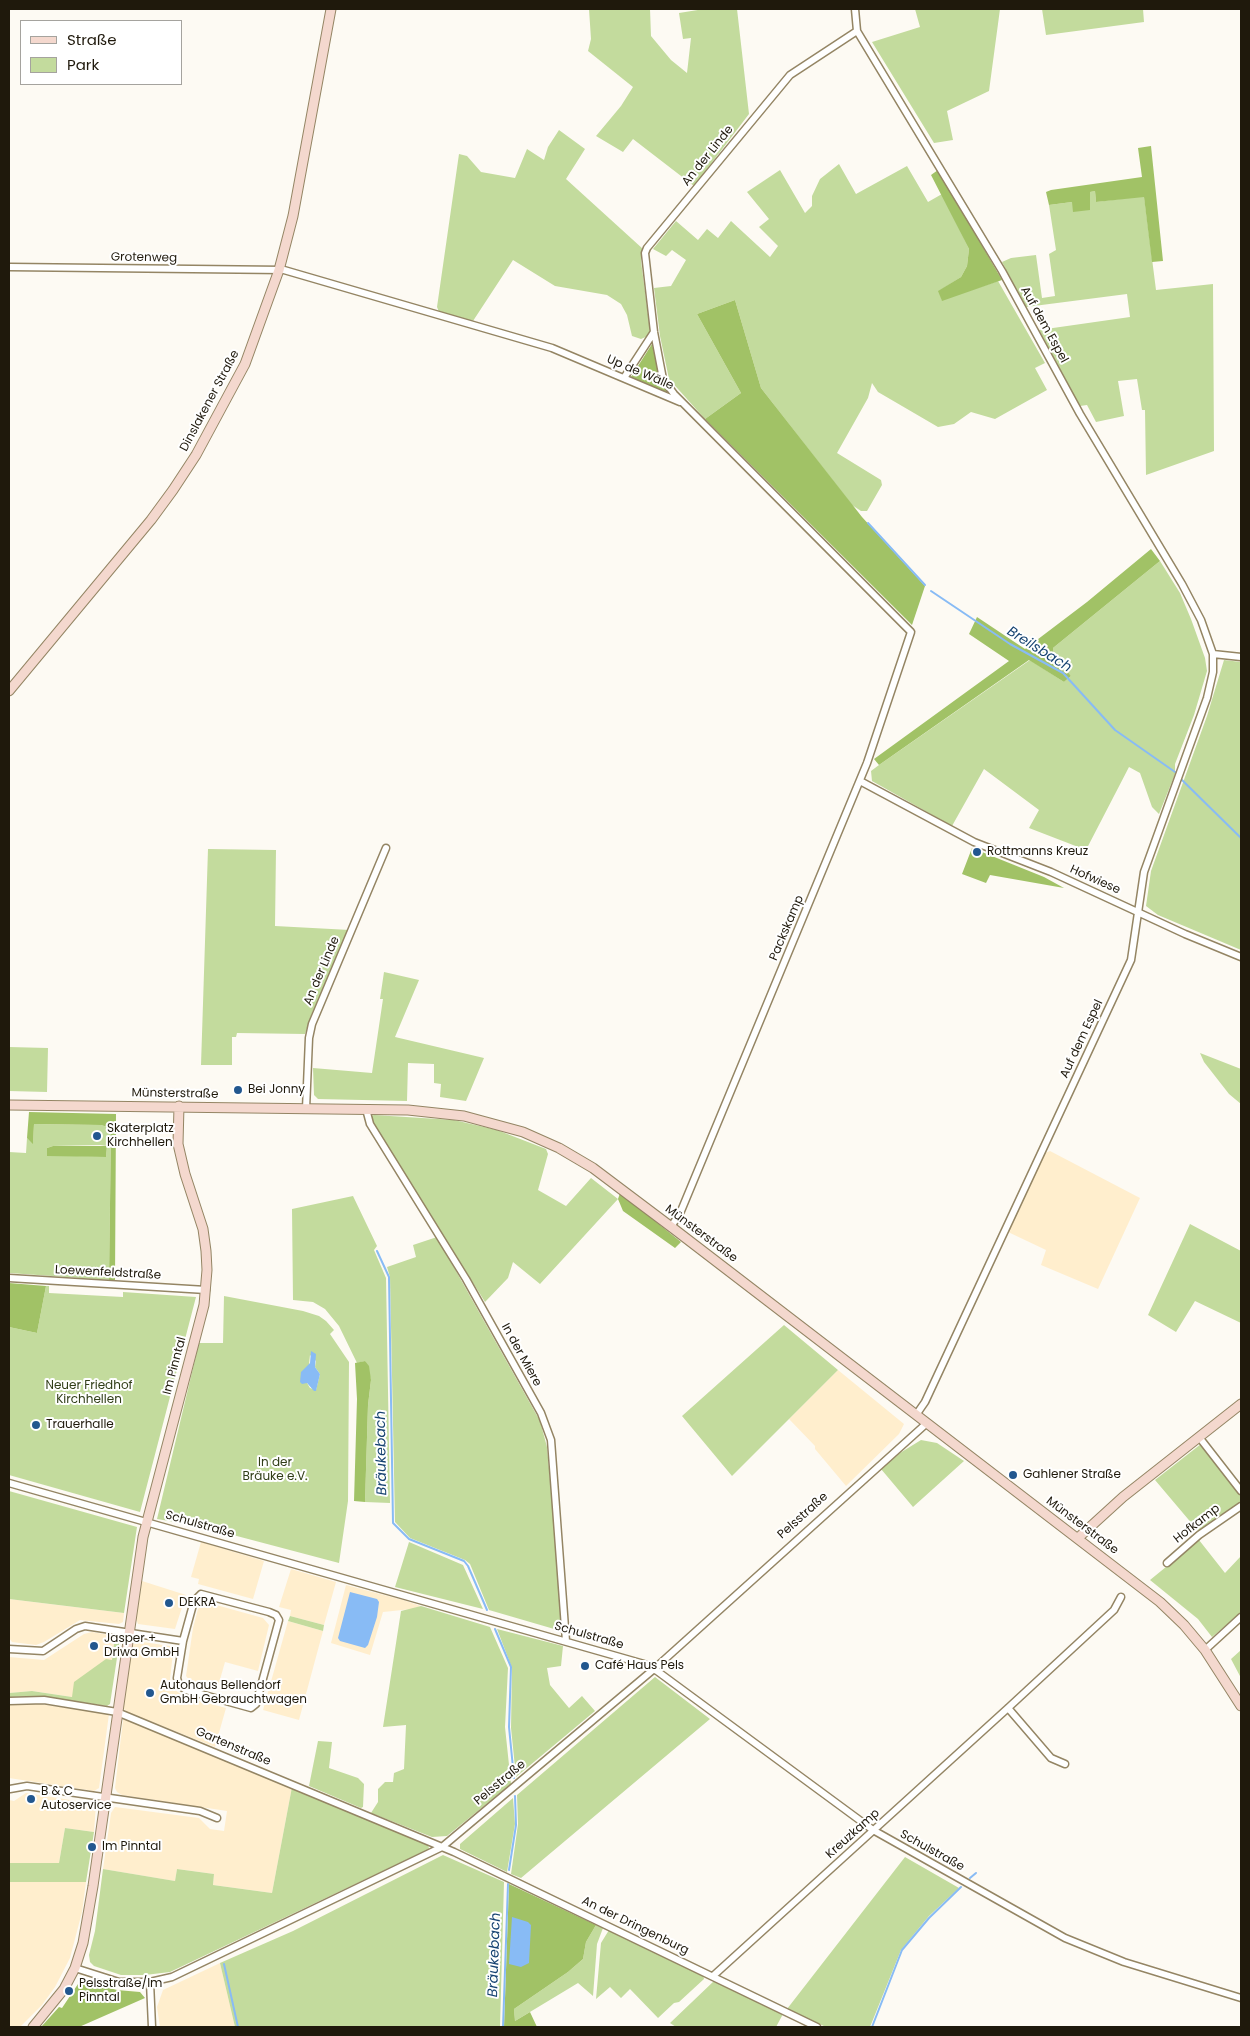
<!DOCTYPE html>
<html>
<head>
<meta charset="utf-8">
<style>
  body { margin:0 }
  #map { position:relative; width:1250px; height:2036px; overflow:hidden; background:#fdfaf3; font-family:Poppins,sans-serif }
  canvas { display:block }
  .frame { position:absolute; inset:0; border:10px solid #1f190c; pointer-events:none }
  .legend { position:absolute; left:20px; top:20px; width:162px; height:65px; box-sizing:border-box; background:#fff; border:1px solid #a5a39e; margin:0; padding:6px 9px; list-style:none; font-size:15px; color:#1f190c }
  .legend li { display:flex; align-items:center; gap:10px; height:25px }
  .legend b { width:25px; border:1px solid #a5a39e }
</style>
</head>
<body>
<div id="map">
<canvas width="1250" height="2036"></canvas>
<div class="frame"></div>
<ul class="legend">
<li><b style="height:6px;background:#f4d8ce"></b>Straße</li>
<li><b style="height:14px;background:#c3db9d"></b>Park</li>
</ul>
</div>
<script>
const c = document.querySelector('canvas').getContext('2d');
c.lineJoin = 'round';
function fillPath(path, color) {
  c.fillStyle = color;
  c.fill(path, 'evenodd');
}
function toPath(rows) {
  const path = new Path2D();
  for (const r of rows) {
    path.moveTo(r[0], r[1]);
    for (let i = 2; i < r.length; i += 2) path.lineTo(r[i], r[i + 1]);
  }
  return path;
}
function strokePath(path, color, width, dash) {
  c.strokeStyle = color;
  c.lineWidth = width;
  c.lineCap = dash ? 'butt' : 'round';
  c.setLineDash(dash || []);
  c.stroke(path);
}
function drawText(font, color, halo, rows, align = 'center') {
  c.font = font + ' Poppins,sans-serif';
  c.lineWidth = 4;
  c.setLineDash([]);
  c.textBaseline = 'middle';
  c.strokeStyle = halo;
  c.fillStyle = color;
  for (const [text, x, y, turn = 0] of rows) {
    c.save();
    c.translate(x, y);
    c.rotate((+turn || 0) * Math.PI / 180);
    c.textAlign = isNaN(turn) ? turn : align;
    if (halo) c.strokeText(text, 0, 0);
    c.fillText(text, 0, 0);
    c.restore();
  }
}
fillPath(toPath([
  [1050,1151,1140,1198,1098,1289,1041,1265,1046,1250,1008,1232,1045,1153],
  [838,1370,904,1424,899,1434,846,1486,815,1449,815,1446,789,1419],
  [201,1542,264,1561,253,1599,198,1584,199,1579,191,1577],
  [291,1569,336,1582,324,1625,290,1616,291,1610,279,1607],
  [142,1581,186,1595,175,1629,138,1624,136,1619],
  [346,1585,403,1600,421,1606,412,1609,383,1612,370,1655,331,1643],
  [9,1599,124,1613,123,1622,119,1624,80,1620,44,1642,36,1645,12,1642,9,1638],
  [209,1603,263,1618,269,1625,258,1671,225,1662,217,1690,191,1682,186,1676,193,1628,198,1609,202,1604],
  [288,1621,323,1631,299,1720,263,1710],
  [92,1632,115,1636,112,1660,72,1697,32,1691,9,1693,9,1657,44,1660,84,1634],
  [136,1641,170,1646,173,1653,170,1679,175,1690,185,1697,226,1708,215,1747,127,1712,123,1708,132,1646],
  [9,1704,39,1704,109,1714,99,1788,94,1791,9,1778],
  [123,1720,126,1720,292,1787,272,1893,213,1885,214,1874,177,1869,175,1881,103,1869,111,1813,115,1807,199,1818,210,1829,224,1831,227,1811,122,1795,117,1792,115,1788],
  [26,1793,96,1804,94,1832,65,1828,59,1863,9,1863,9,1800,14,1801],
  [9,1882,86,1882,82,1912,70,1958,55,1987,42,2005,20,2027,9,2027],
  [220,1963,235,2027,160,2027,157,2007,163,1990]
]), '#ffeecd');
fillPath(toPath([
  [589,9,650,9,651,36,671,60,687,73,691,38,683,39,679,13,704,9,737,9,749,114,694,186,633,139,623,152,596,136,621,106,633,87,588,51,591,39],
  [915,9,1000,9,989,91,947,111,953,140,934,143,872,42,920,27],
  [1042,9,1143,9,1144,22,1046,35],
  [559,130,585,149,566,179,643,249,641,261,650,330,648,336,641,339,632,336,627,315,621,304,607,295,555,286,513,260,473,321,439,312,437,307,459,154,467,156,481,172,515,178,527,149,544,160,548,147],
  [839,164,856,194,907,166,928,202,942,194,969,249,967,266,961,277,939,291,942,300,998,281,1045,363,1035,368,1047,390,995,419,971,412,954,424,938,427,878,392,872,383,868,398,837,453,881,480,882,485,867,511,861,511,852,505,761,388,735,300,697,314,741,393,705,419,669,379,660,336,654,288,671,286,686,260,672,250,666,256,653,249,676,221,698,240,707,229,718,238,731,221,770,257,778,246,759,227,769,219,747,192,780,170,805,213,812,206,812,196,820,179],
  [1095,191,1096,202,1144,196,1156,290,1213,284,1214,451,1146,475,1145,410,1142,410,1137,379,1118,381,1124,416,1096,422,1087,405,1080,406,1039,330,1130,317,1127,294,1026,307,1002,262,1011,258,1036,255,1042,298,1055,296,1049,254,1056,250,1049,205,1072,202,1090,210,1089,192],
  [1160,561,1180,593,1191,619,1205,658,1207,671,1194,715,1175,764,1175,774,1159,814,1152,807,1140,773,1129,767,1086,850,1029,828,1039,810,984,769,952,826,872,781,871,771,879,765,1030,660,1064,682,1071,676,1054,655,1053,648],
  [1224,660,1241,662,1241,950,1158,915,1146,906,1151,871,1207,716],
  [208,849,276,850,275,926,350,930,312,1013,305,1034,237,1033,236,1037,232,1037,232,1065,201,1065],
  [384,972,419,980,395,1037,484,1058,466,1101,440,1097,441,1084,434,1083,434,1064,408,1063,407,1101,318,1099,314,1095,313,1068,372,1073,383,999,380,999],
  [9,1047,48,1048,47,1092,9,1091],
  [1200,1053,1241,1069,1241,1104,1229,1094,1204,1062],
  [374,1115,454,1120,497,1130,546,1149,548,1154,538,1190,566,1206,591,1178,618,1199,540,1284,513,1262,508,1278,485,1302,372,1121,371,1116],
  [34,1124,101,1125,111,1128,109,1280,9,1273,9,1152,26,1153,27,1138,33,1143],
  [100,1145,107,1146,106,1157,47,1155,47,1148,53,1146],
  [353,1196,377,1246,374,1250,386,1278,390,1503,365,1502,368,1405,371,1380,365,1361,357,1363,339,1326,325,1309,313,1302,293,1300,292,1209],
  [1190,1224,1241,1251,1241,1323,1195,1301,1176,1332,1148,1315],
  [437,1237,540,1421,547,1447,564,1630,561,1631,489,1610,470,1564,465,1560,410,1538,395,1522,390,1277,387,1267,416,1257,413,1245],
  [46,1286,49,1286,49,1293,123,1297,123,1292,196,1297,140,1512,9,1475,9,1327,37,1333],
  [224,1296,303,1311,319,1316,326,1321,334,1330,330,1334,349,1362,348,1501,339,1563,199,1526,157,1519,199,1343,223,1343],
  [310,1355,316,1361,315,1367,320,1374,316,1390,310,1388,307,1383],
  [784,1325,838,1370,732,1476,682,1416],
  [921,1440,937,1443,964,1461,913,1507,881,1469,900,1453],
  [1201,1444,1241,1495,1241,1503,1222,1514,1199,1532,1155,1480],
  [9,1491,137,1527,124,1613,9,1599],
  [1199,1540,1225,1573,1241,1556,1241,1613,1212,1637,1198,1619,1150,1580],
  [409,1542,463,1565,483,1609,395,1587],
  [421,1606,490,1627,508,1668,505,1727,511,1784,447,1836,432,1837,371,1813,378,1802,378,1789,385,1782,393,1782,394,1773,404,1769,406,1725,383,1727,401,1611],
  [290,1616,324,1625,323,1631,288,1621],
  [497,1629,563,1646,561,1666,547,1668,550,1685,569,1708,582,1696,595,1711,516,1777,511,1728,512,1668],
  [115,1636,120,1638,110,1704,107,1706,41,1696,9,1697,9,1693,32,1691,72,1697,74,1682,106,1659,112,1660],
  [1241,1650,1241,1678,1231,1659],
  [655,1677,710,1719,521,1878,511,1874,518,1824,517,1795],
  [318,1741,332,1742,329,1768,358,1778,364,1784,363,1807,361,1808,309,1786],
  [292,1787,428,1844,429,1849,170,1972,145,1975,121,1975,94,1966,90,1962,89,1955,95,1931,103,1869,175,1881,177,1869,214,1874,213,1885,272,1893],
  [513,1798,515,1824,507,1872,460,1849,460,1844],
  [65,1828,94,1832,86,1882,9,1882,9,1863,59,1863],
  [443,1855,504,1882,500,2027,235,2027,220,1963,293,1931],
  [905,1857,959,1888,929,1916,901,1950,870,2027,826,2027,787,2009],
  [596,1925,603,1928,597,1944,593,1996,578,1983,515,2021,514,2009,568,1972,583,1959,586,1942],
  [609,1930,703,1975,704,1979,679,2002,674,2003,658,2018,630,1989,621,1998,610,1987,596,1999,601,1943],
  [714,1981,783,2014,776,2027,676,2027,670,2023]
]), '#c3db9d');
fillPath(toPath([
  [1151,146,1163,261,1152,262,1144,197,1096,202,1095,191,1090,192,1090,210,1073,212,1072,202,1049,205,1046,192,1051,190,1142,177,1138,148],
  [938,170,1002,280,942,301,938,291,961,277,967,266,969,249,931,175],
  [735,300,761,388,862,517,925,586,912,625,705,419,741,393,697,314],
  [652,344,661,380,669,395,631,377],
  [1151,549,1160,561,1053,648,1054,655,1071,676,1064,682,1029,660,879,765,874,759,1009,661,969,634,977,617,1025,649,1087,602],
  [972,848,1044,877,1064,888,990,875,986,883,962,874],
  [29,1112,116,1114,115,1280,109,1280,111,1128,101,1125,34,1124,33,1144,27,1138],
  [53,1146,107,1146,106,1157,47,1156,47,1148],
  [620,1193,624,1196,681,1242,675,1248,623,1211,618,1199],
  [9,1283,46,1286,37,1333,9,1327],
  [365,1361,369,1366,371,1380,368,1405,365,1502,354,1501,357,1399,355,1363],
  [509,1884,596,1925,586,1942,583,1959,568,1972,514,2009,515,2021,530,2012,537,2027,504,2027],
  [83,1981,117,1990,140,1992,145,1998,79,2027,41,2027,59,2007,62,2008,78,1984]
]), '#a1c266');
fillPath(toPath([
  [311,1351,316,1354,315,1367,320,1374,316,1391,314,1391,307,1383,302,1384,300,1382,301,1372,310,1363],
  [350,1592,377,1599,379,1602,377,1617,368,1645,365,1648,340,1641,338,1638],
  [512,1917,528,1922,531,1925,529,1963,521,1967,509,1964]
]), '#88bbf5');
strokePath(toPath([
  [868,523,925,585],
  [931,591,1010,644,1063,673,1115,730,1175,772],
  [1182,780,1241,838],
  [377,1251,389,1277,393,1523,409,1539,464,1561,468,1566,487,1610],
  [495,1629,511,1667,509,1727,514,1778],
  [509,1870,516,1825,515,1796],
  [970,1878,976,1873],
  [224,1964,238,2027],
  [503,2027,508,1884],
  [872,2027,902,1950,929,1918,961,1887]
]), '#88bbf5', 2);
const street = toPath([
  [855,9,857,31,1002,271,1080,414,1182,584,1201,620,1213,654,1213,672,1207,698,1144,872,1131,960,925,1402,916,1415],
  [9,267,284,270,552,348,680,402],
  [624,378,654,332],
  [1213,654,1241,657],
  [860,781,974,842,1051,872,1185,934,1241,957],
  [306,1109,309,1038,312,1024,386,848],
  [366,1109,370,1124,466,1279,541,1413,551,1440,566,1641],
  [671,1227,681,1211,867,763,911,632,674,394,663,379,654,332,645,253,647,248,790,75,857,31],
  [9,1278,206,1290],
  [1199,1437,1241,1491],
  [9,1483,644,1664,657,1671,873,1830,1065,1938,1124,1962,1241,1998],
  [1167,1563,1199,1535,1241,1506],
  [9,1649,43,1651,76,1629,85,1626,183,1641,177,1678,179,1685,186,1690,251,1708,256,1704,279,1620,276,1615,269,1612,201,1594,194,1601,183,1641],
  [1205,1650,1241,1617],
  [9,1701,44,1700,117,1712,454,1852,817,2027],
  [1008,1708,1051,1758,1065,1764],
  [10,1789,27,1786,200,1811,217,1818],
  [75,1968,119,1982,150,1982,172,1977,442,1847,654,1669,927,1423],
  [713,1976,1008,1708,1114,1610,1121,1597],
  [150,1982,152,2027]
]);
const secondary = toPath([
  [9,691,151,520,173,490,196,455,245,364,279,270,293,216,331,9],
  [9,1105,408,1110,464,1116,523,1132,559,1148,593,1168,674,1229,1160,1602,1184,1625,1205,1650,1241,1706],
  [1078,1538,1123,1497,1241,1404],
  [33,2027,64,1989,75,1968,83,1943,93,1886,143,1537,204,1305,207,1270,206,1251,203,1229,185,1174,178,1144,179,1106]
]);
strokePath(street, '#948564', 9);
strokePath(secondary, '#948564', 11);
strokePath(street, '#fff', 6);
strokePath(secondary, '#f4d8ce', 9);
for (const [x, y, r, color] of [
  [977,852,5,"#22578f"],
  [238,1090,5,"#22578f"],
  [97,1136,5,"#22578f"],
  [36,1425,5,"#22578f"],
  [1013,1475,5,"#22578f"],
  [169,1603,5,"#22578f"],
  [94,1646,5,"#22578f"],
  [585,1666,5,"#22578f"],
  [150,1693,5,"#22578f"],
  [31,1799,5,"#22578f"],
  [92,1847,5,"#22578f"],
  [69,1991,5,"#22578f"]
]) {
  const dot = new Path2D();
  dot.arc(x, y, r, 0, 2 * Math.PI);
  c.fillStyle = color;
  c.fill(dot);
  strokePath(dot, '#fff', 2);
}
drawText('12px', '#1f190c', '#fff', [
  ["An der Linde",708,156,-51],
  ["Grotenweg",144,258,1],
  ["Auf dem Espel",1044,325,61],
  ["Up de Wälle",640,373,23],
  ["Dinslakener Straße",210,401,-62],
  ["Hofwiese",1095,880,24],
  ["Packskamp",787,928,-67],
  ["An der Linde",322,971,-67],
  ["Auf dem Espel",1082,1039,-65],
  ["Münsterstraße",175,1094,1],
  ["Münsterstraße",701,1234,37],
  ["Loewenfeldstraße",108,1273,3],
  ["In der Miere",521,1355,61],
  ["Im Pinntal",175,1366,-75],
  ["Pelsstraße",803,1516,-42],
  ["Hofkamp",1197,1524,-38],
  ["Schulstraße",200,1525,16],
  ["Münsterstraße",1082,1526,37],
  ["Schulstraße",589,1636,16],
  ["Gartenstraße",233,1747,23],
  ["Pelsstraße",500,1783,-40],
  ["Kreuzkamp",853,1834,-42],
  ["Schulstraße",932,1851,29],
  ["An der Dringenburg",635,1926,26]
]);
drawText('12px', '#1f190c', '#fff', [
  ["Rottmanns Kreuz",987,852],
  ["Bei Jonny",248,1090],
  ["Skaterplatz",107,1129],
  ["Kirchhellen",107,1143],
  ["Trauerhalle",46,1425],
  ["Gahlener Straße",1023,1475],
  ["DEKRA",179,1603],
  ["Jasper +",104,1639],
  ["Driwa GmbH",104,1653],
  ["Café Haus Pels",595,1666],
  ["Autohaus Bellendorf",160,1686],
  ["GmbH Gebrauchtwagen",160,1700],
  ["B & C",41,1792],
  ["Autoservice",41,1806],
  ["Im Pinntal",102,1847],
  ["Pelsstraße/Im",79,1984],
  ["Pinntal",79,1998]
], 'left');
drawText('12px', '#313e18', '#fff', [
  ["Neuer Friedhof",89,1386],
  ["Kirchhellen",89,1400],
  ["In der",275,1463],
  ["Bräuke e.V.",275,1477]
]);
drawText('italic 14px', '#164371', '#fff', [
  ["Breilsbach",1039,650,32],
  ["Bräukebach",382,1453,-91],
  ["Bräukebach",495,1955,-88]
]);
</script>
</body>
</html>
